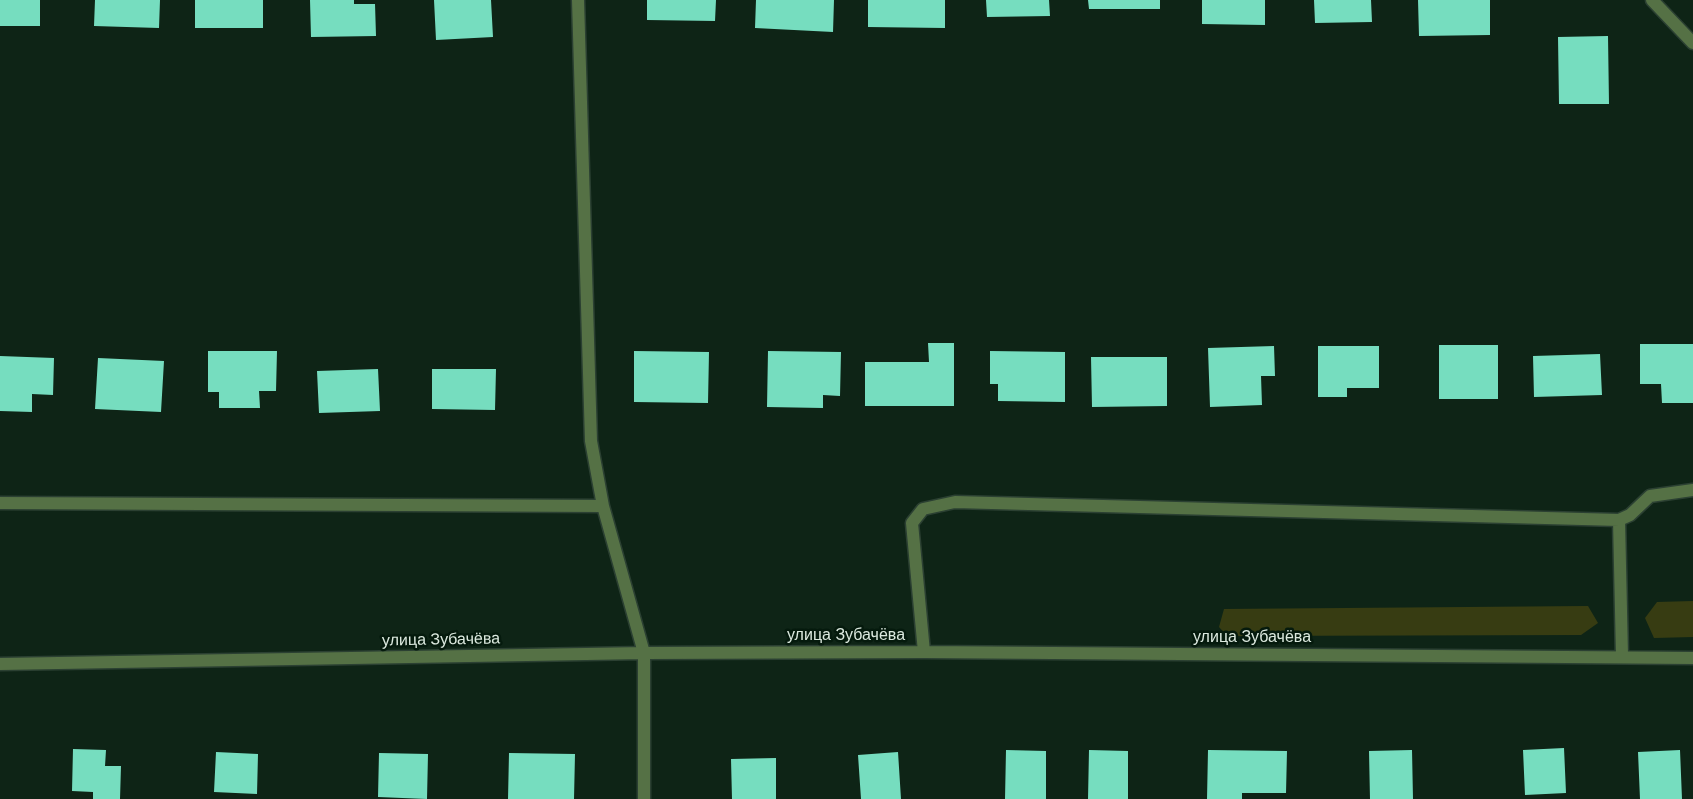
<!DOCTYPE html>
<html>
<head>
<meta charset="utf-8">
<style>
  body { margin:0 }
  canvas { display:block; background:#0e2416 }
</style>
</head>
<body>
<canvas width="1693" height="799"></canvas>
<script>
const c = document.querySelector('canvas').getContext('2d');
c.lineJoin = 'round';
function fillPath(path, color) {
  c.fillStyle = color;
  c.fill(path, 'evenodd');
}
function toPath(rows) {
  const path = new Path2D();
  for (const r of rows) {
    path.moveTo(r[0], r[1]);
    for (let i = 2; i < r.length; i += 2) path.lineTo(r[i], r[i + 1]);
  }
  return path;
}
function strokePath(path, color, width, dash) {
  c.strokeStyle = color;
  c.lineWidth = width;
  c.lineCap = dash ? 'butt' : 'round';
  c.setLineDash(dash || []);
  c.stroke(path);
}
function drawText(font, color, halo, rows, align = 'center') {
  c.font = font + ' Arial,sans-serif';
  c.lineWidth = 5;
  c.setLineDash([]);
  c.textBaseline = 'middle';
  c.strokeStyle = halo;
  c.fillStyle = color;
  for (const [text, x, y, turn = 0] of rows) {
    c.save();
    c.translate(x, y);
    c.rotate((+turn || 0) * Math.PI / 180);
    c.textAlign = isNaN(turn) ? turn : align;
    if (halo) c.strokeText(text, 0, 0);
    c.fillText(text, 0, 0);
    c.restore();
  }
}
fillPath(toPath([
  [1693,601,1693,637,1654,638,1645,618,1657,602],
  [1588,606,1598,623,1581,635,1227,636,1219,627,1224,609]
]), '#373c12');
fillPath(toPath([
  [0,0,40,0,40,26,0,26],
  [95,0,160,0,159,28,94,26],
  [195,0,263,0,263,28,195,28],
  [310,0,354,0,354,4,375,4,376,36,311,37],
  [434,0,491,0,493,37,436,40],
  [647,0,716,0,715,21,647,20],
  [756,0,834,0,833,32,755,28],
  [868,0,945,0,945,28,868,27],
  [986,0,1049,0,1050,16,987,17],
  [1088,0,1160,0,1160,9,1089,9],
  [1202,0,1265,0,1265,25,1202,24],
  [1314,0,1371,0,1372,22,1315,23],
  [1418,0,1490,0,1490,35,1419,36],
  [1608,36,1609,104,1559,104,1558,37],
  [928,343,954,343,954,406,865,406,865,362,929,362],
  [1640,344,1693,344,1693,403,1662,403,1661,384,1640,384],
  [1439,345,1498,345,1498,399,1439,399],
  [1274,346,1275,376,1261,376,1262,405,1210,407,1208,348],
  [1318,346,1379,346,1379,388,1347,388,1347,397,1318,397],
  [208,351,277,351,276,391,259,391,260,408,219,408,219,392,208,392],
  [634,351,709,352,708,403,634,402],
  [768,351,841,352,840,396,823,395,823,408,767,407],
  [990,351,1065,352,1065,402,998,401,998,384,990,384],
  [1600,354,1602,395,1534,397,1533,356],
  [0,356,54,358,53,395,32,394,32,412,0,411],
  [1091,357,1167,357,1167,406,1092,407],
  [98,358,164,361,161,412,95,409],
  [378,369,380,411,319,413,317,371],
  [432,369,496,369,495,410,432,409],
  [1564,748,1566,793,1525,795,1523,750],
  [73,749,106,750,105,766,121,766,120,799,93,799,93,792,72,791],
  [1006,750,1046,751,1046,799,1005,799],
  [1089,750,1128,751,1128,799,1088,799],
  [1208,750,1287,751,1286,793,1242,793,1242,799,1207,799],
  [1412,750,1413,799,1370,799,1369,751],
  [1680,750,1682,799,1640,799,1638,752],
  [216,752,258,754,257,794,214,792],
  [898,752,901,799,861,799,858,755],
  [379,753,428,754,427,799,378,797],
  [509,753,575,754,574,799,508,799],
  [776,758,776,799,732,799,731,759]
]), '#76ddbf');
const minor = toPath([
  [578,0,591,441,603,506,644,653,644,799],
  [1652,0,1693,43],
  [0,503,603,506],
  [1619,520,1622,656],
  [924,652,912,523,923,509,955,502,1619,520,1630,515,1650,496,1693,490],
  [0,664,644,653,924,652,1693,658]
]);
strokePath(minor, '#2b4032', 15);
strokePath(minor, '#557145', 12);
drawText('16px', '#dce9df', '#051a0d', [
  ["улица Зубачёва",846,636],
  ["улица Зубачёва",1252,638],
  ["улица Зубачёва",441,640,-1]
]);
</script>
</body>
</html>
